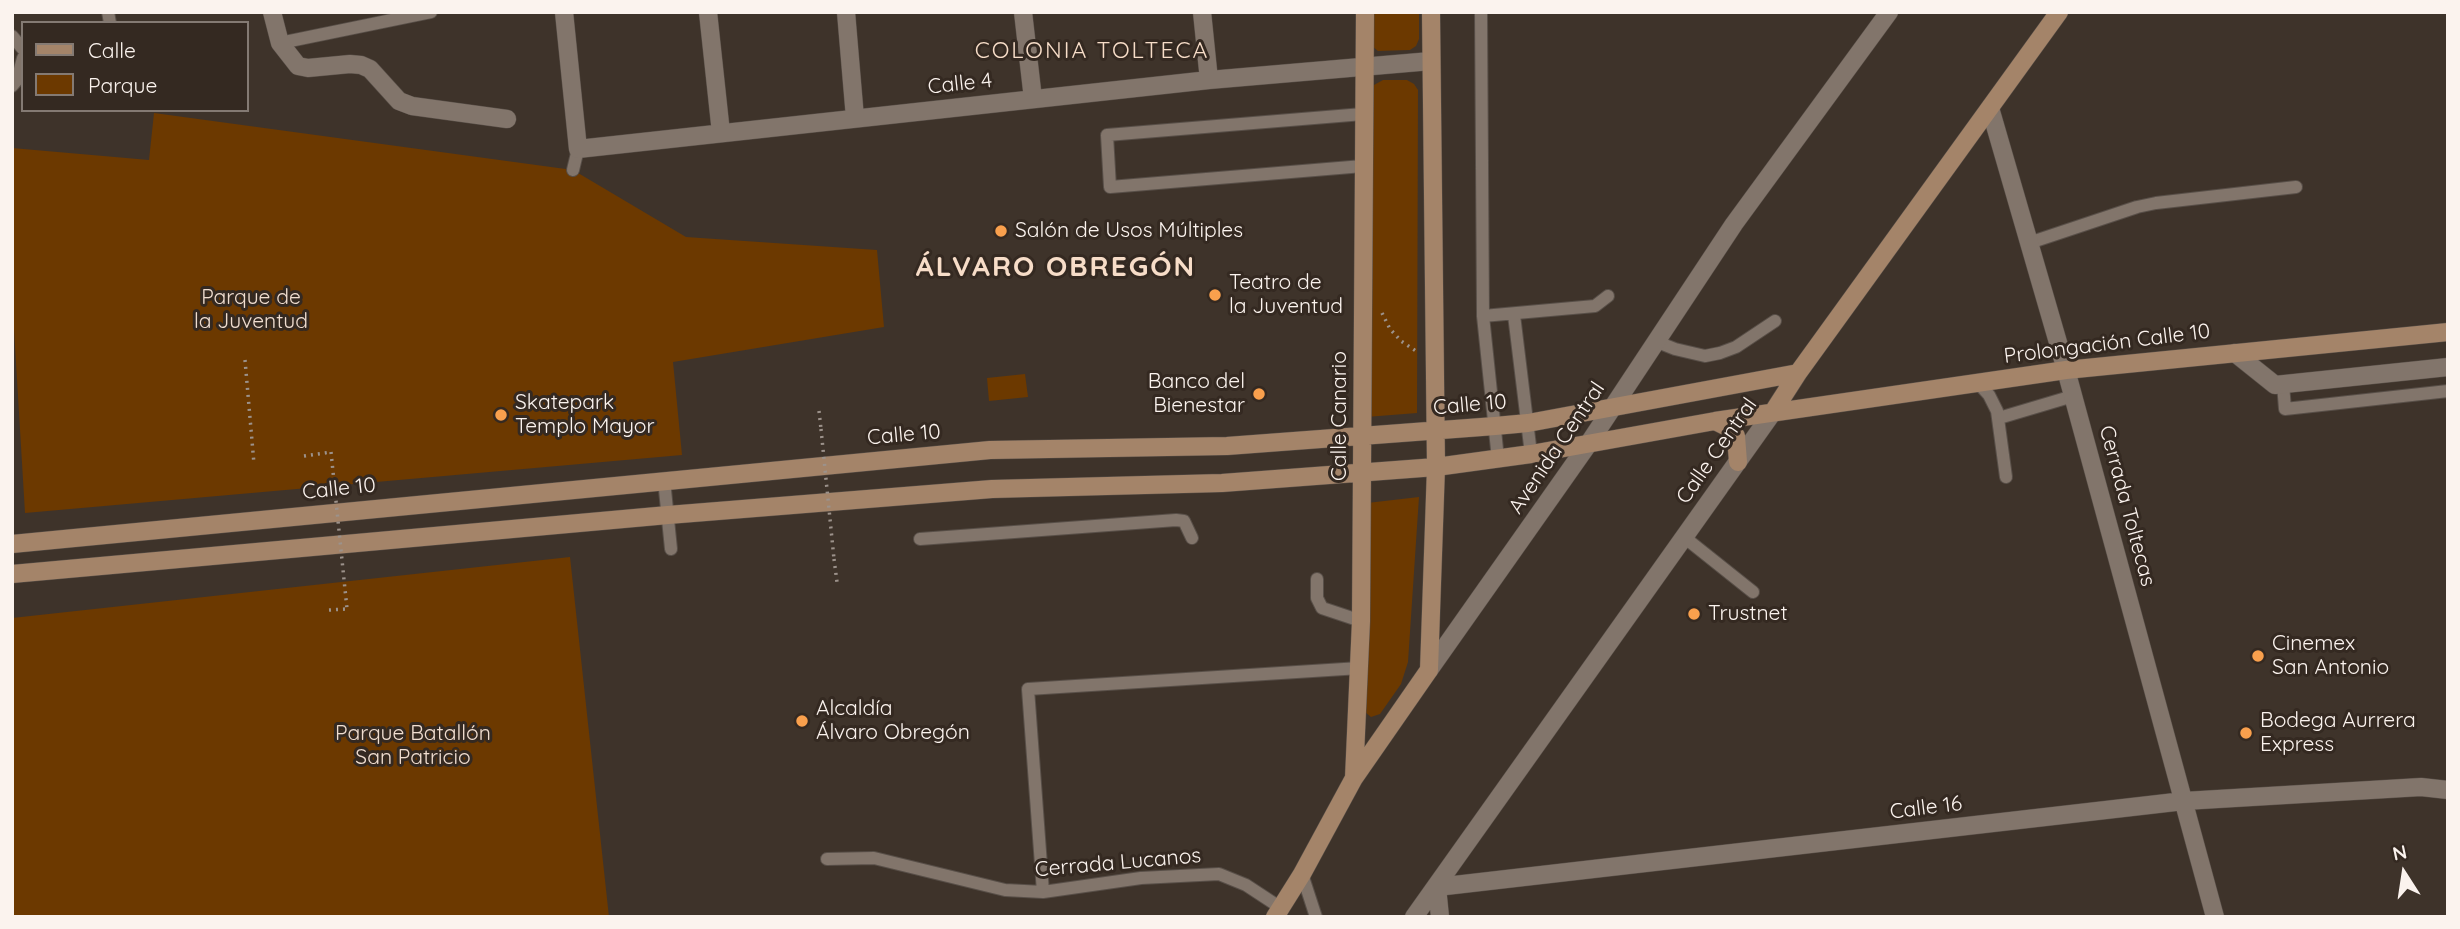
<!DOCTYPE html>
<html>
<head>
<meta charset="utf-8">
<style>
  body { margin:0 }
  #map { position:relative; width:2460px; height:929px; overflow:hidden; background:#3e332a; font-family:Quicksand,sans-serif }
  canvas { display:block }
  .frame { position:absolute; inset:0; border:14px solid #fbf3ee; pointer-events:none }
  .legend { position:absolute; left:21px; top:21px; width:228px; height:91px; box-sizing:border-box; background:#342921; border:2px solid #847a73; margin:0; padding:9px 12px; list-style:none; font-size:21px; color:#fbf3ee }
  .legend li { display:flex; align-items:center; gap:14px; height:35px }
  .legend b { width:35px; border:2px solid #847a73 }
  .north { position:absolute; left:2369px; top:838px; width:70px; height:70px; -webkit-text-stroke:5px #342921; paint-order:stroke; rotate:348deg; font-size:19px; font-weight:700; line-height:28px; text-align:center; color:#fbf3ee }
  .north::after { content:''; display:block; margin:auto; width:24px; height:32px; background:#fbf3ee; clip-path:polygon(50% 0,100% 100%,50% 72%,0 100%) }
</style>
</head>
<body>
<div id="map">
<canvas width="2460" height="929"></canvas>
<div class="frame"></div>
<ul class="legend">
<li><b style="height:9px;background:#a48469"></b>Calle</li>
<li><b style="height:19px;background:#6c3900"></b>Parque</li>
</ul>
<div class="north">N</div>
</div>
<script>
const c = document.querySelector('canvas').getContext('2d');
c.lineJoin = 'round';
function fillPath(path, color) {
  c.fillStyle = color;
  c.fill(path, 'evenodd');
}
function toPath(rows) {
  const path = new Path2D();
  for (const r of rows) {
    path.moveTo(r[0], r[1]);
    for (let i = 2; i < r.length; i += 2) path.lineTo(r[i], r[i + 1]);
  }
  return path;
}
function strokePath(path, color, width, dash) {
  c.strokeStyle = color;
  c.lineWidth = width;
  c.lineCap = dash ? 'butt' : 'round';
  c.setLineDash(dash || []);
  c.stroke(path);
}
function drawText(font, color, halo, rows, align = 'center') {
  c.font = font + ' Quicksand,sans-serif';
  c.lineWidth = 6;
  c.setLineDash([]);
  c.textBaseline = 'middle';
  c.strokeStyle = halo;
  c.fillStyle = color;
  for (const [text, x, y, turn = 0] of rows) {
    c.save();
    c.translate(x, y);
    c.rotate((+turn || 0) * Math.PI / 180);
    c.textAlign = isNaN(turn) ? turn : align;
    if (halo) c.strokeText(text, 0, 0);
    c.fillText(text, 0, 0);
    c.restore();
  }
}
fillPath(toPath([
  [1369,12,1419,12,1419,39,1416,46,1410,50,1378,51,1372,46],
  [1383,80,1407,80,1414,84,1418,90,1417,413,1366,417,1370,93,1374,85],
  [154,113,573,170,686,237,877,250,884,327,673,362,682,455,25,513,12,296,12,148,149,160],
  [1025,374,1028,397,989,401,987,378],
  [1419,497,1408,662,1401,684,1380,714,1371,717,1365,712,1367,503],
  [570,557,609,917,12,917,12,618]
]), '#6c3900');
const lane = toPath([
  [108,12,110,23],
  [1481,12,1483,316,1498,459],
  [12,36,23,49],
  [280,43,431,12],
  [12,86,17,80,23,58],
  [1363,114,1107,135,1110,187,1363,166],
  [573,170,578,149],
  [2029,243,2137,207,2156,203,2296,187],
  [1514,315,1531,454],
  [1483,316,1595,306,1608,296],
  [1655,341,1675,349,1705,356,1720,353,1736,347,1775,321],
  [1978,383,1989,395,1997,411,2006,477],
  [2283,384,2285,409,2448,391],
  [1999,418,2073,396],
  [664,480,671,549],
  [1684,537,1753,592],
  [920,539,1176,520,1184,521,1192,538],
  [1317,579,1317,598,1322,608,1361,621],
  [827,859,874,858,1005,890,1043,892,1141,878,1219,874,1246,885,1281,908],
  [1302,874,1316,917],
  [1043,892,1028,689,1360,668]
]);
const street = toPath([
  [272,12,280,43,298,66,308,68,350,64,361,65,370,69,399,101,412,106,507,119],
  [564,12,578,149,1209,80,1431,61],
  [708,12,721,133],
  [846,12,855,118],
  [1023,12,1033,99],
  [1202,12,1209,80],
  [1990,108,2066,370,2215,917],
  [2235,353,2275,385,2448,367],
  [1429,670,1589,443,1734,224,1889,12],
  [1437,887,2184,801,2421,787,2448,790],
  [1437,887,1440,917],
  [1414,917,1773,412]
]);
const secondary = toPath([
  [1773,412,1798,373,2059,12],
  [1715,421,1729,428,1736,436,1738,462],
  [12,544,990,450,1227,446,1495,426,1528,423,1798,373],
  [12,574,668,515,992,489,1222,483,1436,467,1531,454,1715,421,2066,370,2448,332],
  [1354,778,1361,621,1365,12],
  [1275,917,1302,874,1354,778,1429,670,1436,467,1431,12]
]);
strokePath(lane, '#584f48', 14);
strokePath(street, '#584f48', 19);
strokePath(secondary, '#584f48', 19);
strokePath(toPath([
  [1382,313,1390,329,1401,341,1416,351],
  [245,360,254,464],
  [819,411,821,429],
  [304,456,331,452],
  [834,559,837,582],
  [329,610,347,609]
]), '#9c928b', 3.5, [2, 5]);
strokePath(lane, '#82756b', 12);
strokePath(street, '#82756b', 18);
strokePath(secondary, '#a48469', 18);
strokePath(toPath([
  [821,429,834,559],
  [331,452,347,609]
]), '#9c928b', 3.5, [2, 5]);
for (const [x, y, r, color] of [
  [1001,231,7,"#f9a04d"],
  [1215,295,7,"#f9a04d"],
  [1259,394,7,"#f9a04d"],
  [501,415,7,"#f9a04d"],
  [1694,614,7,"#f9a04d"],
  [2258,656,7,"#f9a04d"],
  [802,721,7,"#f9a04d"],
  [2246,733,7,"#f9a04d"]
]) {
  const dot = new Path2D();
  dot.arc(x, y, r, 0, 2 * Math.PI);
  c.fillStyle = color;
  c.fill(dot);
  strokePath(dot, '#342921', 2.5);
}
drawText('21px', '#fbf3ee', '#342921', [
  ["Calle 4",960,84,-6],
  ["Prolongación Calle 10",2107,344,-7],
  ["Calle 10",1470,405,-5],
  ["Calle Canario",1340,416,-90],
  ["Calle 10",904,435,-5],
  ["Avenida Central",1557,448,-56],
  ["Calle Central",1717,451,-55],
  ["Calle 10",339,489,-6],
  ["Cerrada Toltecas",2127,506,75],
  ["Calle 16",1926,808,-7],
  ["Cerrada Lucanos",1118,863,-5]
]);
drawText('21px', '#fbf3ee', '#342921', [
  ["Salón de Usos Múltiples",1015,231],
  ["Teatro de",1229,283],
  ["la Juventud",1229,307],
  ["Banco del",1245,382,"right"],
  ["Bienestar",1245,406,"right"],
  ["Skatepark",515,403],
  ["Templo Mayor",515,427],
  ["Trustnet",1708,614],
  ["Cinemex",2272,644],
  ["San Antonio",2272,668],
  ["Alcaldía",816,709],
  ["Álvaro Obregón",816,733],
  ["Bodega Aurrera",2260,721],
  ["Express",2260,745]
], 'left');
drawText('21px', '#f1ded0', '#342921', [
  ["Parque de",251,298],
  ["la Juventud",251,322],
  ["Parque Batallón",413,734],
  ["San Patricio",413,758]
]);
c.letterSpacing = '2px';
drawText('23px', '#f7ddc8', '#342921', [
  ["COLONIA TOLTECA",1092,51]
]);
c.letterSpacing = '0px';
c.letterSpacing = '2px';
drawText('bold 28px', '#f7ddc8', '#342921', [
  ["ÁLVARO OBREGÓN",1056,268]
]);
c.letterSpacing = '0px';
</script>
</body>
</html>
